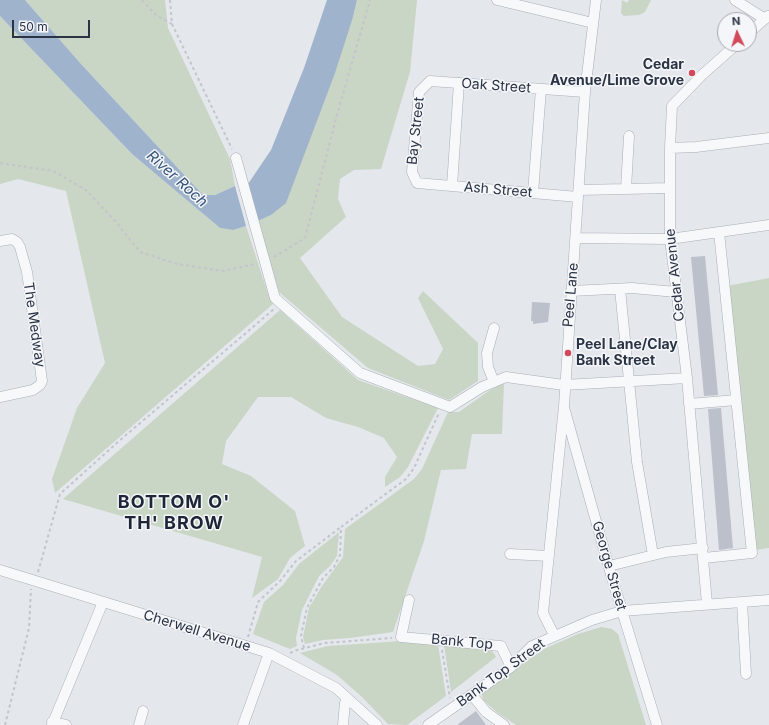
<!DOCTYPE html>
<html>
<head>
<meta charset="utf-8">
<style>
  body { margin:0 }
  #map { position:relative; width:769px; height:725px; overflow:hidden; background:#e4e7ec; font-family:Inter,sans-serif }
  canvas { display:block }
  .north { position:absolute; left:717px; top:12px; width:40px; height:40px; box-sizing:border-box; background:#f4f6f9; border:1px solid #a4a8b1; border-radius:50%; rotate:356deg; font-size:11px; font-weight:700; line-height:16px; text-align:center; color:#2b3445 }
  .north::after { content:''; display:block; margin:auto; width:14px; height:18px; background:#d1495b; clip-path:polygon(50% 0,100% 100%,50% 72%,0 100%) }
  .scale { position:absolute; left:12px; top:20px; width:78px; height:18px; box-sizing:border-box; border:2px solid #2b3445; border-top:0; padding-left:5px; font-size:12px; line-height:14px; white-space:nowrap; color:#2b3445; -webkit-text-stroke:3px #f4f6f9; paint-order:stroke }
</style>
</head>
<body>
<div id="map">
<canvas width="769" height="725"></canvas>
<div class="north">N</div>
<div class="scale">50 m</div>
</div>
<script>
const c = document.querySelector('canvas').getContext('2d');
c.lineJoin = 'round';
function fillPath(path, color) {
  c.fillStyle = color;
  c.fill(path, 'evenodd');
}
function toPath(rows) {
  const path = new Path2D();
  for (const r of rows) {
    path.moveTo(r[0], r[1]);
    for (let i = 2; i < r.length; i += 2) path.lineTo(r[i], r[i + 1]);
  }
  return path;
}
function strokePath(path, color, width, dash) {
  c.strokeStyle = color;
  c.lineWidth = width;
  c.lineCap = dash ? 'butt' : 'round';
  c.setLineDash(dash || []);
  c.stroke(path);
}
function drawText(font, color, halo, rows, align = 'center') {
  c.font = font + ' Inter,sans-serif';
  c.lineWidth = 3;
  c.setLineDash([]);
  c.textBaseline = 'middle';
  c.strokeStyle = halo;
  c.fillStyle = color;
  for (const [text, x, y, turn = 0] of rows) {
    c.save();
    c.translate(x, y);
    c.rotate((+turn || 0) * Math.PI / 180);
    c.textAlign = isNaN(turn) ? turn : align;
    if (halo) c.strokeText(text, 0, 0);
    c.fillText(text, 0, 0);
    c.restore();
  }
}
fillPath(toPath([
  [25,0,165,0,168,28,230,159,235,186,215,195,203,195,81,64],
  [357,0,417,0,410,72,381,169,354,170,340,179,338,199,346,217,300,258,342,317,418,366,435,364,443,349,418,298,423,291,478,343,478,381,449,400,368,368,279,292,258,221,271,215,353,17],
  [622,0,627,3,629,0,651,0,645,12,639,15,624,16,621,13],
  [0,16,132,154,220,228,233,230,246,226,269,297,273,304,55,493,52,479,77,408,105,363,66,191,18,179,0,184],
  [769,278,769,548,756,550,727,286],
  [280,310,358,380,438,408,408,467,400,477,385,487,385,477,397,457,384,438,358,427,326,418,291,397,258,397,226,441,222,464,251,476,295,511,305,546,290,558,278,579,252,598,262,557,63,499],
  [504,383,502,434,472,434,466,469,441,470,424,541,393,632,350,638,323,640,305,644,303,637,309,608,322,586,343,557,345,529,414,479,422,469,448,412,459,412,490,390],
  [339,532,337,556,330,566,319,576,302,610,296,638,297,646,290,649,253,634,264,602,283,585,299,564],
  [601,627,612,629,618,634,646,725,516,725,498,713,483,700,481,691,546,648,578,634],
  [401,641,438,644,446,696,407,725,388,724,362,697,337,675,300,653,328,646],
  [444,645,486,649,493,652,496,657,451,692]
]), '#c9d6c5');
fillPath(toPath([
  [0,0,25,0,81,64,203,195,215,195,235,186,246,226,233,230,220,228,132,154,0,16],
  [327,0,357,0,353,17,335,73,286,203,271,215,258,221,248,184,271,150,304,68]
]), '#9fb4cc');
fillPath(toPath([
  [705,256,718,395,704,396,691,257],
  [532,302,550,303,548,322,533,324,533,321,531,321],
  [721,408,733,548,719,550,708,409],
  [476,711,486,725,457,725]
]), '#bbc0ca');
const minor = toPath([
  [497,0,593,23],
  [735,0,765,19],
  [749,33,768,16],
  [670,148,696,147,769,138],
  [236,158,275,298,360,373,450,407,482,387,506,377,564,385,687,378],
  [452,186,459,83],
  [626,189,629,136],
  [579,190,670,188],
  [533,193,541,89],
  [578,197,417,183,412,172,419,92,430,81,585,92],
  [576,238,670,239,769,225],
  [0,241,12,239,17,242,20,247,27,272,42,381,40,385,33,390,0,397],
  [620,289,637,462,653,555],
  [571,291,632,288,676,292],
  [494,382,488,367,487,353,494,328],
  [689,404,736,400],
  [565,411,612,578,657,725],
  [510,554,549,556],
  [704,558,752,553,719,232],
  [609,566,666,552,703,548],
  [0,570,269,653,336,688,377,725],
  [409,600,401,637,501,646,511,667],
  [742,602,746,674],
  [707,604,687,378,670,239,670,148,672,106,702,75,737,44],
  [554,635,543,613,564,406,585,92,596,0],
  [472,695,486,712,504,725],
  [52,722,66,725],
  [52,725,103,602],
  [139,725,143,711],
  [243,725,269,653],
  [343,725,345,703,347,698],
  [428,725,511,667,532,646,592,620,622,611,769,600]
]);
strokePath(minor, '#a9aeb7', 11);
strokePath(toPath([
  [142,0,156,15,172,24],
  [170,0,172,24,232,149],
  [0,163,53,171,86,190,116,222,140,252,177,264,223,271,255,264],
  [274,257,305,238,337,115,370,0],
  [38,572,60,494,119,441,274,309],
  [248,637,258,602,280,581,296,561,341,527],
  [304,648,301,636,307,608,323,578,334,567,340,555,341,527,406,479,414,468,439,413],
  [442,650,450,698],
  [290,653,297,650,325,643,392,638],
  [5,725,29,628,31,589]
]), '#c2c5cb', 2, [3, 3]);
strokePath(minor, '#f7f8fa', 10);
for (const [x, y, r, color] of [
  [692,73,4,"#d1495b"],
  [568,353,4,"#d1495b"]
]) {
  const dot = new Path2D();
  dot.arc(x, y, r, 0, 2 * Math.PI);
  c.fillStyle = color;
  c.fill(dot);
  strokePath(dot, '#f4f6f9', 1.5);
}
drawText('bold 14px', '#2b3445', '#f4f6f9', [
  ["Cedar",684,65],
  ["Avenue/Lime Grove",684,81],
  ["Peel Lane/Clay",576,345,"left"],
  ["Bank Street",576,361,"left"]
], 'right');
drawText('14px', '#2b3445', '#f4f6f9', [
  ["Oak Street",496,86,4],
  ["Bay Street",416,131,-84],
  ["Ash Street",498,190,5],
  ["Cedar Avenue",675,275,-96],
  ["Peel Lane",571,295,-85],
  ["The Medway",34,325,82],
  ["George Street",609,566,74],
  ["Cherwell Avenue",197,631,17],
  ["Bank Top",462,642,5],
  ["Bank Top Street",501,673,-36]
]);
drawText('italic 15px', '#34527a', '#f4f6f9', [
  ["River Roch",177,179,42]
]);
c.letterSpacing = '1px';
drawText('bold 18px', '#1d2536', '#f4f6f9', [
  ["BOTTOM O'",174,503],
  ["TH' BROW",174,524]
]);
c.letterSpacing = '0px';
</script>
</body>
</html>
